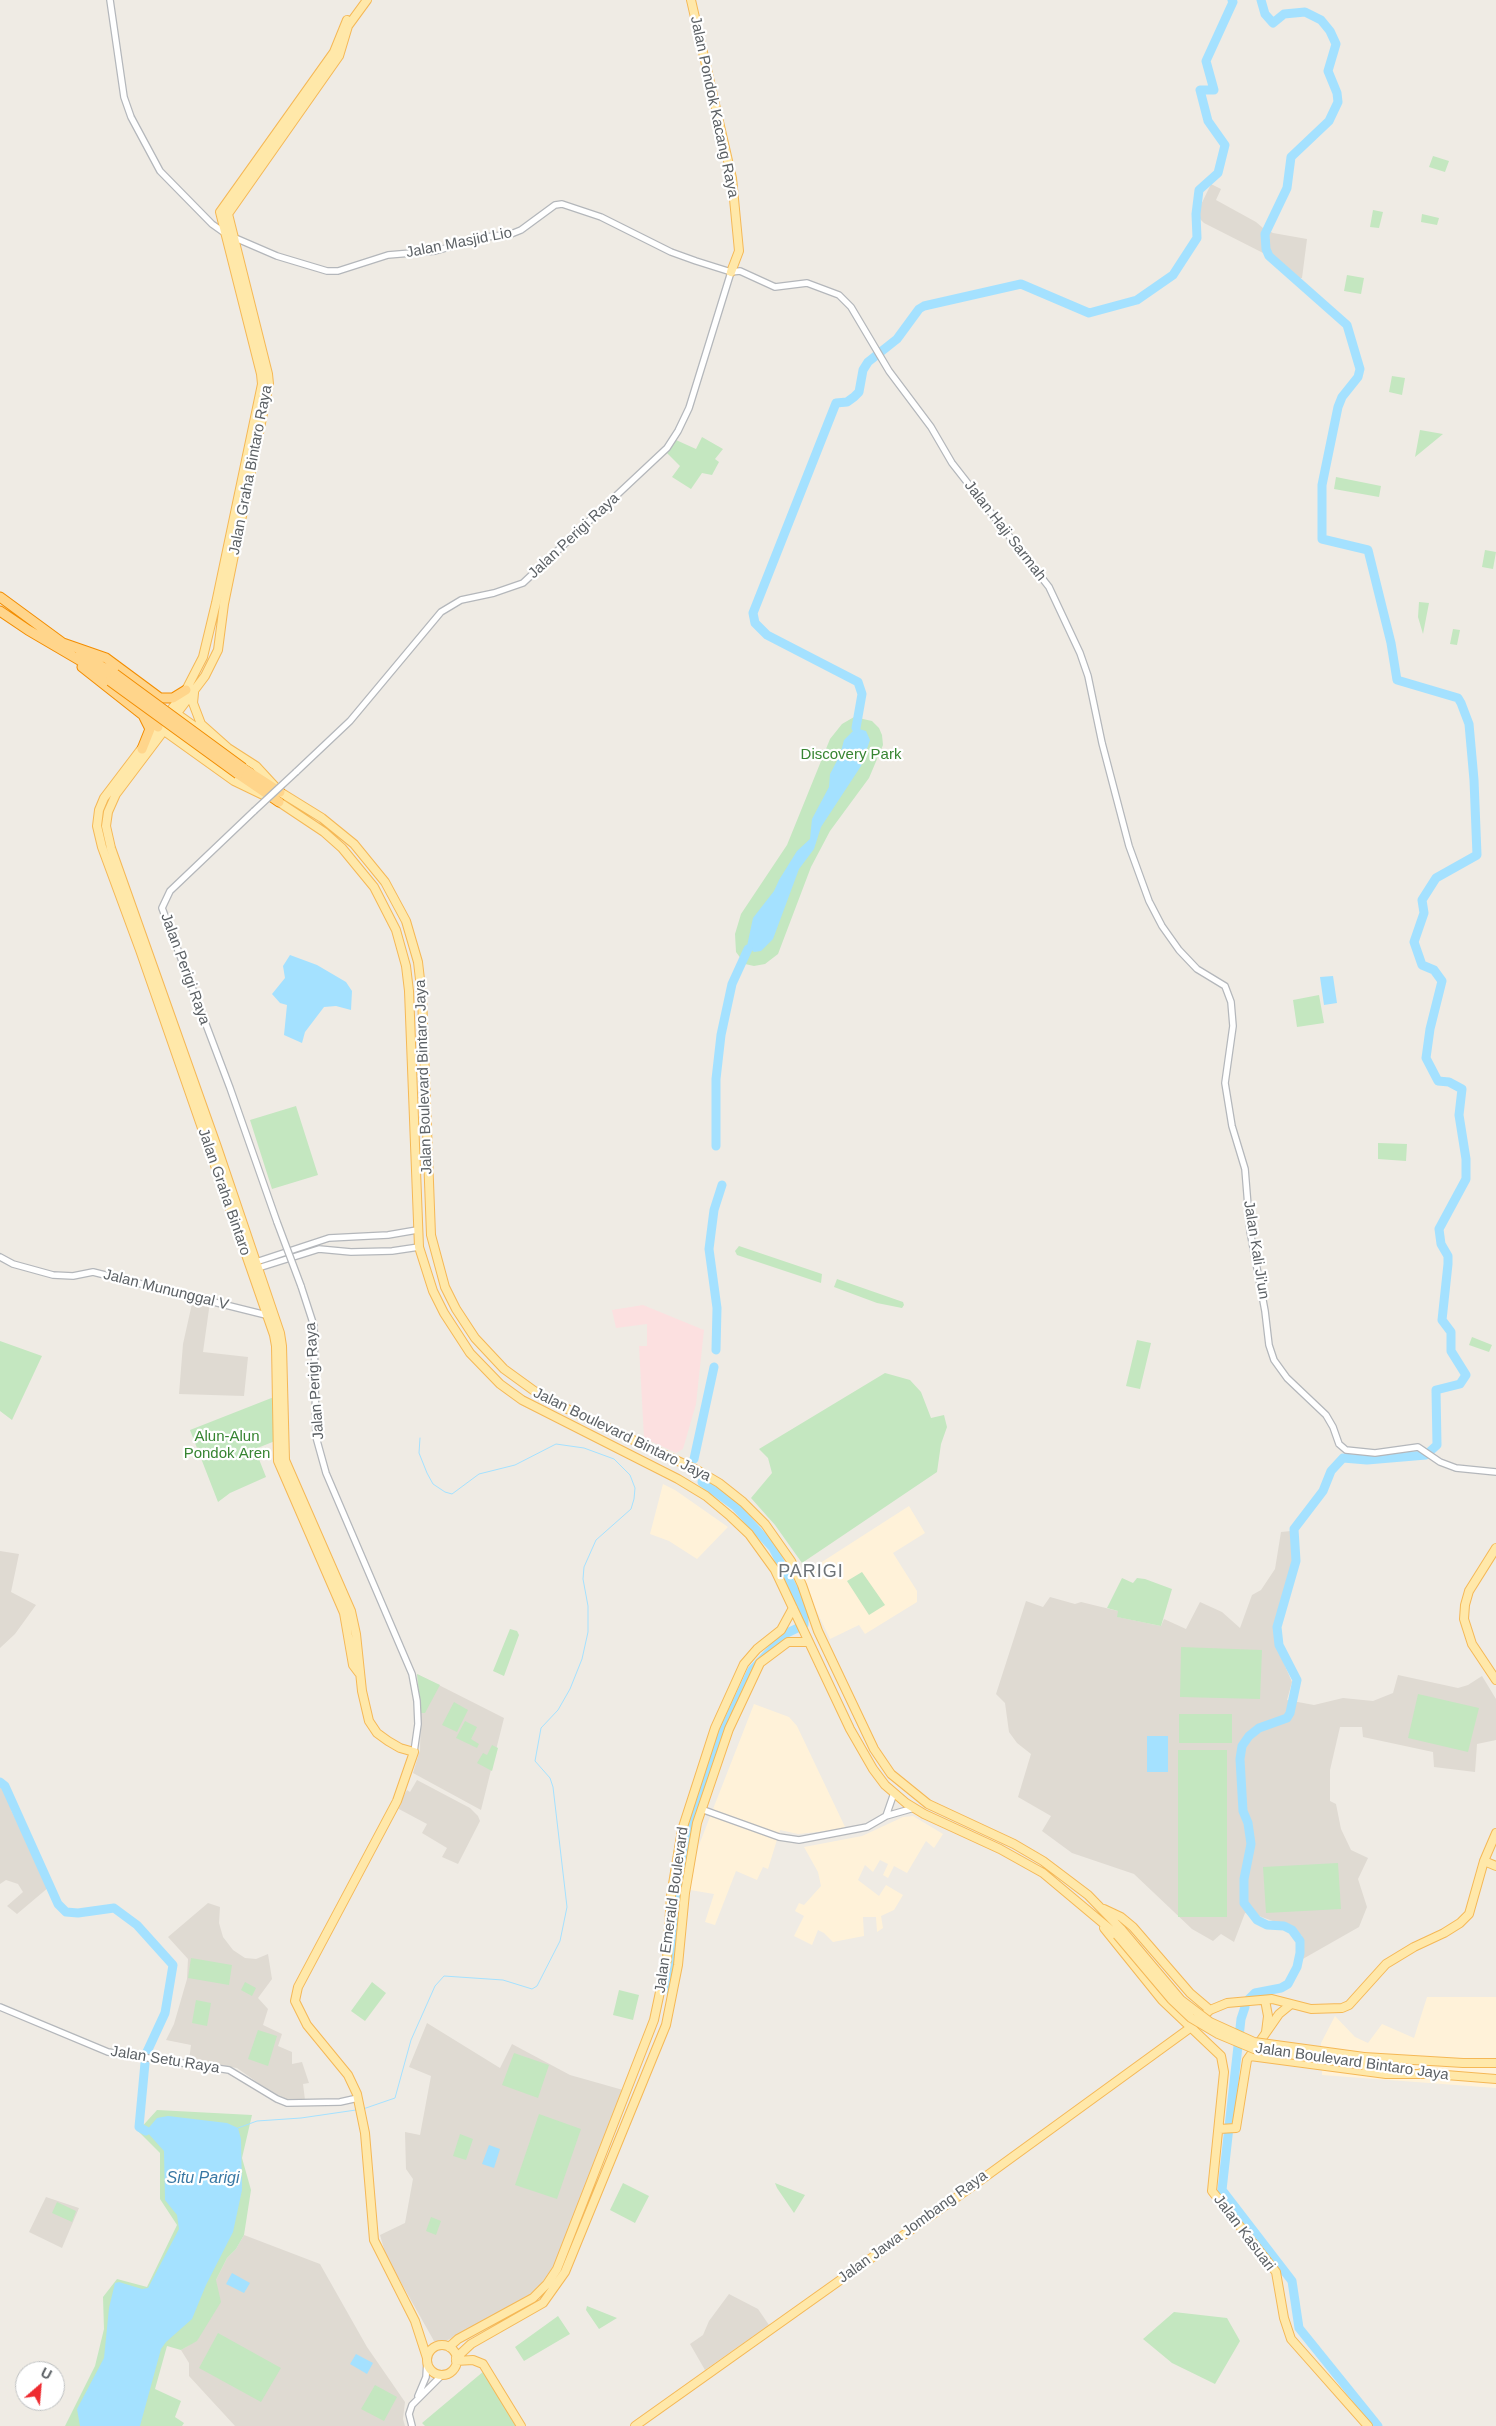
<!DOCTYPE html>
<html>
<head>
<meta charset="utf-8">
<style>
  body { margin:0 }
  #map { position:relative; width:1496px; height:2426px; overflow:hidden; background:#efebe4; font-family:Helvetica,sans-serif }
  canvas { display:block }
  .north { position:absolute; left:15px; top:2361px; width:50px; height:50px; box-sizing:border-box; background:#fff; border:1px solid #bec0c1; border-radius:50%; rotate:27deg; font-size:14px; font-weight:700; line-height:20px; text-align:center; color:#5c6165 }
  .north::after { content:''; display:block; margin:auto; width:18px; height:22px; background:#ee2b30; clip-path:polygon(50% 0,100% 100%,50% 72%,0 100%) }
</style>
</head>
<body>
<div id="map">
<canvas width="1496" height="2426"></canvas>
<div class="north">U</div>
</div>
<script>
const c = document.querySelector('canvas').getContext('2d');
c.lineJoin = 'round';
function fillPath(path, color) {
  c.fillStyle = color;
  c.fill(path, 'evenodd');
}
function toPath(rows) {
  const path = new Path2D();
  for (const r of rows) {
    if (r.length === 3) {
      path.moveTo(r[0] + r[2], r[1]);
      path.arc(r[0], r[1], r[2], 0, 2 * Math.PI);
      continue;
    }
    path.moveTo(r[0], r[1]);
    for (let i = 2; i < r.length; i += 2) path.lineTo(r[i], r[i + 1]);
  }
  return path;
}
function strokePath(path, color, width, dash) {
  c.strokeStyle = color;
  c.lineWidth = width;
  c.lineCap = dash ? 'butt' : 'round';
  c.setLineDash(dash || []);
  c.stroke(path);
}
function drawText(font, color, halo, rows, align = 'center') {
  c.font = font + ' Helvetica,sans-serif';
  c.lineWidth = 4.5;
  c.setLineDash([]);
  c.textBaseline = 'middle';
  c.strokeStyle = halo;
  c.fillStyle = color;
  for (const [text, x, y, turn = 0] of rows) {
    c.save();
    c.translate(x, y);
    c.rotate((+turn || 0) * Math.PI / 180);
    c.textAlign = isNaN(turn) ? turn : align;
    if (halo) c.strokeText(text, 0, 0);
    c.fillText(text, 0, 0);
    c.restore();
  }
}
fillPath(toPath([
  [663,1484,675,1490,728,1527,697,1559,669,1541,650,1534],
  [909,1506,925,1533,893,1553,917,1591,917,1602,865,1634,859,1625,830,1639,800,1576],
  [754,1704,789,1717,797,1726,846,1829,798,1834,780,1830,768,1869,763,1867,757,1880,736,1871,715,1925,705,1922,714,1894,690,1890,694,1868,699,1845],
  [913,1816,943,1834,934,1848,926,1841,907,1873,894,1866,888,1878,883,1875,888,1864,880,1860,873,1872,865,1865,858,1880,879,1896,886,1885,903,1895,894,1910,881,1916,883,1928,877,1932,876,1917,863,1917,864,1936,833,1942,824,1933,818,1930,812,1945,794,1936,804,1916,795,1911,799,1903,804,1905,821,1886,818,1872,804,1847,862,1836,903,1817],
  [1427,1997,1496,1997,1496,2088,1322,2075,1321,2043,1335,2016,1355,2037,1368,2043,1382,2024,1414,2038]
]), '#fff2d9');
fillPath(toPath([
  [1211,184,1221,189,1216,200,1256,222,1263,228,1273,233,1307,239,1302,278,1296,279,1280,269,1271,257,1204,223,1199,218,1197,213],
  [193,1299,210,1302,203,1352,248,1357,244,1396,179,1394,183,1344],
  [1291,1531,1297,1548,1273,1629,1276,1645,1292,1682,1287,1700,1314,1705,1343,1698,1373,1701,1393,1693,1398,1675,1458,1688,1468,1685,1482,1676,1496,1699,1496,1740,1477,1744,1475,1772,1434,1767,1433,1752,1363,1737,1362,1727,1340,1727,1330,1770,1330,1801,1336,1804,1341,1829,1351,1850,1368,1858,1358,1879,1367,1907,1359,1927,1301,1960,1302,1936,1295,1929,1259,1916,1245,1913,1234,1942,1221,1934,1213,1941,1192,1929,1134,1874,1072,1853,1042,1831,1051,1816,1018,1797,1031,1754,1017,1743,1009,1732,1005,1703,996,1694,1026,1601,1043,1607,1050,1597,1075,1604,1081,1602,1118,1611,1118,1617,1161,1626,1164,1619,1186,1629,1200,1602,1222,1612,1240,1628,1252,1595,1261,1590,1275,1569,1281,1532],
  [0,1551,19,1554,11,1592,36,1605,15,1634,0,1648],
  [417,1674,504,1718,481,1810,413,1773,420,1750,421,1713],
  [417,1780,470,1808,478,1816,480,1821,458,1864,442,1857,447,1848,422,1833,427,1824,397,1808,407,1790,410,1792],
  [0,1783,9,1796,11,1810,49,1887,17,1914,7,1906,23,1892,18,1884,6,1880,0,1884],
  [208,1903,220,1907,219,1923,223,1937,233,1950,245,1958,256,1959,268,1954,272,1979,258,1998,268,2009,263,2025,282,2034,278,2046,292,2052,292,2064,302,2062,309,2083,303,2084,305,2100,287,2101,278,2097,237,2068,189,2060,191,2045,166,2040,174,2024,187,1979,188,1959,168,1937],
  [427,2023,500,2068,512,2044,570,2075,623,2090,556,2262,535,2293,444,2342,434,2341,386,2256,380,2235,405,2223,413,2179,406,2169,405,2132,420,2135,431,2076,409,2067],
  [46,2197,79,2208,62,2248,29,2232],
  [244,2235,320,2264,367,2347,405,2402,403,2419,405,2426,235,2426,189,2376,189,2363,181,2350,197,2340,216,2280,227,2258,236,2249],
  [729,2294,758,2309,769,2325,705,2370,690,2344,703,2335,709,2321]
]), '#dfdad2');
fillPath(toPath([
  [643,1305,704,1330,696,1404,683,1449,676,1453,644,1438,639,1346,647,1346,647,1324,616,1328,612,1310]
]), '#fce0e0');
fillPath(toPath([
  [1433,156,1449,161,1445,172,1429,167],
  [1373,210,1383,212,1379,228,1370,227],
  [1422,214,1439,218,1437,225,1421,222],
  [1347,275,1364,278,1361,294,1344,291],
  [1392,376,1405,378,1402,395,1389,392],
  [1420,430,1443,434,1415,457],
  [702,437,723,449,715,459,719,462,712,475,702,473,691,489,672,477,680,466,666,452,676,440,696,449],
  [1336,477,1381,486,1379,497,1334,489],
  [1485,550,1496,552,1493,569,1482,567],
  [1419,602,1429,603,1423,634,1418,617],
  [1453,629,1460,630,1457,645,1450,644],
  [854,717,872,721,879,728,882,735,883,745,869,778,830,831,811,867,778,954,765,964,754,966,745,964,736,952,735,934,741,914,787,845,830,739,842,724],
  [1319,995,1324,1023,1297,1027,1293,1000],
  [296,1106,318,1175,272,1189,250,1120],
  [1378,1143,1407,1144,1406,1161,1378,1159],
  [739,1246,822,1274,821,1283,737,1255,735,1251],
  [837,1279,903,1302,904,1305,902,1308,877,1303,834,1287],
  [1472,1337,1492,1345,1489,1352,1469,1345],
  [1137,1340,1151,1343,1140,1389,1126,1386],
  [0,1341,42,1356,12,1420,0,1411],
  [885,1373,910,1380,921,1392,931,1418,944,1415,947,1427,941,1444,937,1472,802,1563,775,1525,751,1498,772,1473,768,1458,759,1449],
  [274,1397,275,1441,255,1449,266,1477,230,1493,218,1502,190,1430],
  [862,1572,885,1605,869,1615,847,1581],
  [1122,1578,1133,1583,1137,1578,1145,1579,1172,1589,1161,1626,1117,1617,1118,1611,1107,1608],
  [510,1629,517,1631,519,1635,504,1676,493,1671],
  [1181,1647,1262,1650,1260,1699,1180,1697],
  [417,1674,440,1685,425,1713,421,1713],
  [1418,1694,1479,1708,1468,1752,1408,1738],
  [454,1702,468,1710,457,1732,442,1725],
  [1179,1714,1232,1714,1232,1743,1179,1743],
  [465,1721,477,1727,471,1739,479,1744,477,1748,456,1738],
  [492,1745,498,1748,492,1771,477,1763,483,1753,487,1755],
  [1178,1750,1227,1750,1227,1917,1178,1917],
  [1338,1863,1341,1909,1266,1913,1263,1867],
  [191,1958,232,1965,229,1985,188,1978],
  [245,1982,256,1988,252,1996,241,1990],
  [372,1982,386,1993,365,2021,351,2011],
  [619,1990,639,1995,633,2020,613,2015],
  [196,2000,211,2003,207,2026,192,2023],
  [258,2030,277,2036,268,2066,248,2059],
  [514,2053,549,2065,538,2098,502,2085],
  [157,2110,252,2115,242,2158,251,2190,244,2235,236,2249,227,2258,216,2280,221,2302,197,2341,181,2350,167,2346,155,2389,181,2401,175,2417,184,2423,182,2426,65,2426,95,2366,104,2329,103,2297,117,2279,147,2287,177,2225,160,2199,160,2153,138,2131],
  [539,2114,581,2129,557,2199,515,2185],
  [460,2134,473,2139,466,2160,453,2156],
  [623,2183,649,2196,635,2223,610,2210],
  [775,2183,805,2195,794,2213,777,2188],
  [57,2202,76,2211,72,2222,52,2213],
  [431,2217,441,2221,436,2235,426,2231],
  [587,2306,617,2318,599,2329,586,2310],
  [1174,2312,1227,2318,1240,2341,1215,2384,1172,2363,1143,2339],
  [558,2316,570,2334,524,2361,515,2347],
  [218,2333,281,2368,261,2402,199,2368],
  [484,2371,518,2426,425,2426,422,2423],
  [375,2385,397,2397,384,2421,361,2409]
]), '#c4e7c0');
fillPath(toPath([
  [856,728,866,731,870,740,861,766,821,827,814,849,799,869,773,939,761,951,754,952,747,946,753,918,774,891,779,880,797,851,810,839,812,819,829,787,830,774,840,755,844,740],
  [290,955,317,965,346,982,352,991,351,1010,336,1006,324,1007,305,1032,302,1043,284,1035,287,1005,280,1003,272,994,285,978,283,966],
  [1333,976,1337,1003,1324,1005,1320,977],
  [1147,1736,1168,1736,1168,1772,1147,1772],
  [168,2116,227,2123,238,2128,241,2139,242,2190,233,2232,206,2285,192,2319,166,2342,161,2349,140,2426,80,2426,77,2409,104,2358,109,2308,115,2283,119,2282,142,2289,148,2288,179,2229,177,2215,165,2200,164,2151,146,2131,157,2118],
  [489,2145,500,2149,494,2168,482,2164],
  [232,2273,250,2283,244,2293,226,2284],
  [356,2354,373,2363,367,2374,350,2364]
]), '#a4e1ff');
strokePath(toPath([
  [363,2109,395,2098,411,2040,435,1986,444,1976,503,1980,532,1989,537,1986,560,1941,567,1907,553,1787,550,1778,535,1761,541,1728,558,1710,570,1689,582,1659,588,1632,588,1606,583,1579,584,1567,596,1540,631,1509,634,1499,635,1488,630,1475,614,1459,584,1448,556,1444,515,1465,479,1474,452,1494,445,1492,433,1484,427,1473,419,1453,420,1438],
  [238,2128,257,2121,301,2118,356,2110]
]), '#a4e1ff', 1);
strokePath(toPath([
  [856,728,862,694,858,682,767,635,755,623,753,613,836,403,847,402,854,397,859,392,863,370,868,362,897,339,919,309,924,306,1021,284,1089,313,1137,300,1173,275,1197,238,1196,214,1199,190,1218,173,1225,145,1208,121,1200,90,1214,90,1206,61,1233,2,1232,0],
  [716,1146,716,1079,721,1035,732,984,748,949],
  [716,1350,717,1308,709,1249,714,1210,722,1185],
  [694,1459,714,1367],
  [0,1782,5,1786,58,1904,66,1912,78,1913,114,1908,137,1925,173,1965,165,2013,146,2054],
  [668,1989,673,1967,674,1923,694,1813,717,1745,752,1670,787,1633,804,1625,804,1617,798,1598,773,1548,735,1506,702,1482],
  [1249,1999,1255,1993,1281,1988,1288,1984,1297,1967,1300,1953,1300,1941,1292,1930,1284,1926,1267,1925,1257,1920,1244,1903,1244,1879,1251,1844,1248,1823,1243,1811,1240,1759,1242,1746,1249,1736,1259,1728,1287,1718,1290,1713,1297,1680,1279,1645,1277,1627,1296,1561,1294,1529,1323,1491,1331,1471,1343,1458,1367,1460,1426,1455,1437,1445,1436,1390,1460,1384,1466,1375,1451,1351,1451,1332,1442,1320,1448,1264,1448,1256,1441,1244,1439,1229,1466,1179,1466,1159,1459,1115,1462,1089,1449,1082,1438,1081,1426,1058,1430,1029,1442,981,1434,970,1422,965,1414,942,1424,913,1422,900,1436,878,1477,855,1474,780,1469,724,1461,703,1458,698,1397,680,1391,643,1368,550,1322,539,1322,485,1338,407,1342,397,1358,377,1360,369,1347,325,1269,256,1266,249,1265,234,1287,188,1291,157,1329,121,1338,102,1337,93,1328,71,1336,44,1330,31,1321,20,1305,12,1284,14,1273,23,1265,14,1261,0],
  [1245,2007,1241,2019,1222,2190,1292,2281,1299,2328,1378,2426],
  [145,2063,139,2127,146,2131]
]), '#a4e1ff', 9);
const minor = toPath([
  [110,0,124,97,131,117,160,171,212,224,226,234,277,256,327,271,338,271,388,255,435,251,486,237,511,234,521,230,555,205,562,204,601,217,671,252,696,261,731,272,740,271,775,287,807,283,839,295,851,307,889,371,931,427,952,463,1049,587,1080,653,1088,676,1102,743,1129,846,1149,901,1162,926,1179,950,1197,969,1225,986,1231,1002,1233,1026,1225,1083,1232,1126,1245,1169,1250,1231,1265,1311,1269,1345,1274,1360,1287,1378,1326,1415,1333,1427,1339,1444,1346,1450,1375,1453,1418,1447,1440,1462,1456,1468,1496,1472],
  [296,772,350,721,441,612,461,600,494,593,523,583,667,448,678,431,689,408,731,272],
  [254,811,170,891,162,908,230,1088,277,1222],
  [0,1257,13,1264,53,1275,73,1276,93,1272,270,1316],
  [253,1263,329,1238,388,1235,417,1230],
  [255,1269,319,1249,351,1252,392,1251,419,1247],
  [301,1286,314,1326,316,1437,326,1473,412,1674,417,1701,418,1724,414,1752],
  [701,1809,779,1837,799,1840,867,1827,886,1816,914,1808],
  [886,1816,894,1793],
  [0,2007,108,2052,229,2070,277,2099,287,2103,340,2102,358,2098],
  [418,2396,426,2377,427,2361],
  [412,2426,409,2414,412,2405,443,2374]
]);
const major = toPath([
  [367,0,348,26,339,56,228,214,268,374,269,384,224,604,218,650,205,676,116,794,108,812,106,826,111,848,217,1147,280,1333,282,1346,285,1460,351,1611,356,1634,362,1691,369,1721,377,1733,388,1741,400,1748,414,1752,397,1801,298,1987,295,2001,307,2025,348,2075,357,2094,365,2133,374,2240,415,2321,427,2358],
  [691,0,732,178,739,251,731,272],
  [347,20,334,52,220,212,261,374,262,384,258,403,216,603,203,657,186,690,104,798,99,810,97,826,102,847,140,950,274,1335,276,1346,278,1461,344,1613,353,1665,359,1673],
  [194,693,193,703,201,724,228,748,256,766,280,792,322,818,354,844,385,882,406,921,418,962,422,997,431,1235,445,1287,456,1309,475,1338,504,1369,544,1398,697,1470,719,1483,743,1502,765,1524,791,1561,802,1585,818,1631,874,1749,891,1774,928,1804,1014,1844,1043,1861,1088,1895,1122,1930],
  [173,711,211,738],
  [160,728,234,781,263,795],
  [276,800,324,832,342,848,374,887,396,930,406,966,409,991,419,1247,433,1291,444,1313,470,1353,500,1384,522,1400,678,1479,706,1496,730,1516,749,1534,775,1570,850,1729,873,1769,885,1785,906,1803,924,1814,1000,1849,1043,1873,1117,1935],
  [1496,1548,1469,1591,1465,1605,1464,1619,1472,1644,1496,1680],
  [1484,1861,1496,1866],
  [1104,1909,1121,1917,1133,1927,1190,1993,1210,2010],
  [1104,1928,1162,2000,1221,2056,1224,2072,1212,2191,1276,2272,1284,2318,1291,2339,1368,2426],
  [1265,2000,1268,2016,1266,2032],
  [1250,2056,1386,2074,1425,2074],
  [1364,2057,1463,2063,1496,2063],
  [1363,2065,1404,2071],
  [1421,2073,1496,2079],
  [1219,2129,1236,2128,1247,2060,1279,2014,1290,2005],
  [442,2360,15],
  [449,2347,458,2339,533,2298,547,2284,557,2269,654,2020,667,1959,671,1896,682,1830,715,1728,744,1664,757,1649,781,1630,793,1608],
  [456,2358,471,2344,543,2303,565,2272,666,2025,678,1965,685,1893,697,1823,729,1729,760,1663,788,1642,807,1642],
  [456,2361,473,2360,483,2364,521,2426],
  [635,2426,974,2185,1190,2028,1210,2010,1227,2003,1272,1999,1311,2009,1342,2008,1349,2005,1386,1964,1414,1947,1444,1933,1460,1923,1469,1914,1484,1861,1496,1833]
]);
const highway = toPath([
  [0,597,64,644],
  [0,611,28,630,98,671,110,681],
  [60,642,106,658,160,698,173,698,186,690],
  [80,654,115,674],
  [82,667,158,727],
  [142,749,150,729,144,717],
  [243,768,280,792],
  [238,774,279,802]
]);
strokePath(minor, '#b4b7bb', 8);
strokePath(major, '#f5b856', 10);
strokePath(highway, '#f38d00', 11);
strokePath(minor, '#fff', 5.5);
strokePath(major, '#ffe8a9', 8);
strokePath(highway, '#ffd58b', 9);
const minorBridge = toPath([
  [254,811,296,772],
  [277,1222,301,1286]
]);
const majorBridge = toPath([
  [1122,1930,1181,2000,1210,2022,1254,2042,1364,2057],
  [1117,1935,1171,1999,1191,2018,1218,2034,1254,2049,1363,2065]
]);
const highwayBridge = toPath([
  [115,674,243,768],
  [110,681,238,774]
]);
strokePath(minorBridge, '#b4b7bb', 8, []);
strokePath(majorBridge, '#f5b856', 10, []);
strokePath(highwayBridge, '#f38d00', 11, []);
strokePath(minorBridge, '#fff', 5.5);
strokePath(majorBridge, '#ffe8a9', 8);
strokePath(highwayBridge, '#ffd58b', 9);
drawText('15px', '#5c6165', '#fff', [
  ["Jalan Pondok Kacang Raya",714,107,78],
  ["Jalan Masjid Lio",459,243,-11],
  ["Jalan Graha Bintaro Raya",251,470,-79],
  ["Jalan Haji Sarmah",1005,531,52],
  ["Jalan Perigi Raya",574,536,-43],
  ["Jalan Perigi Raya",185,969,70],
  ["Jalan Boulevard Bintaro Jaya",424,1077,-92],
  ["Jalan Graha Bintaro",224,1192,71],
  ["Jalan Kali Ji'un",1256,1250,81],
  ["Jalan Mununggal V",166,1290,14],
  ["Jalan Perigi Raya",315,1381,-94],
  ["Jalan Boulevard Bintaro Jaya",622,1435,26],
  ["Jalan Emerald Boulevard",672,1910,-82],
  ["Jalan Setu Raya",165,2060,9],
  ["Jalan Boulevard Bintaro Jaya",1352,2062,8],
  ["Jalan Jawa Jombang Raya",913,2227,-36],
  ["Jalan Kasuari",1244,2233,53]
]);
drawText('15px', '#378532', '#fff', [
  ["Discovery Park",851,755],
  ["Alun-Alun",227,1437],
  ["Pondok Aren",227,1454]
]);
drawText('italic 16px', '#3877a3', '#fff', [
  ["Situ Parigi",203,2179]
]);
c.letterSpacing = '1px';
drawText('18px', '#6d7377', '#fff', [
  ["PARIGI",811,1572]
]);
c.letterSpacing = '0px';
</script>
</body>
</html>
